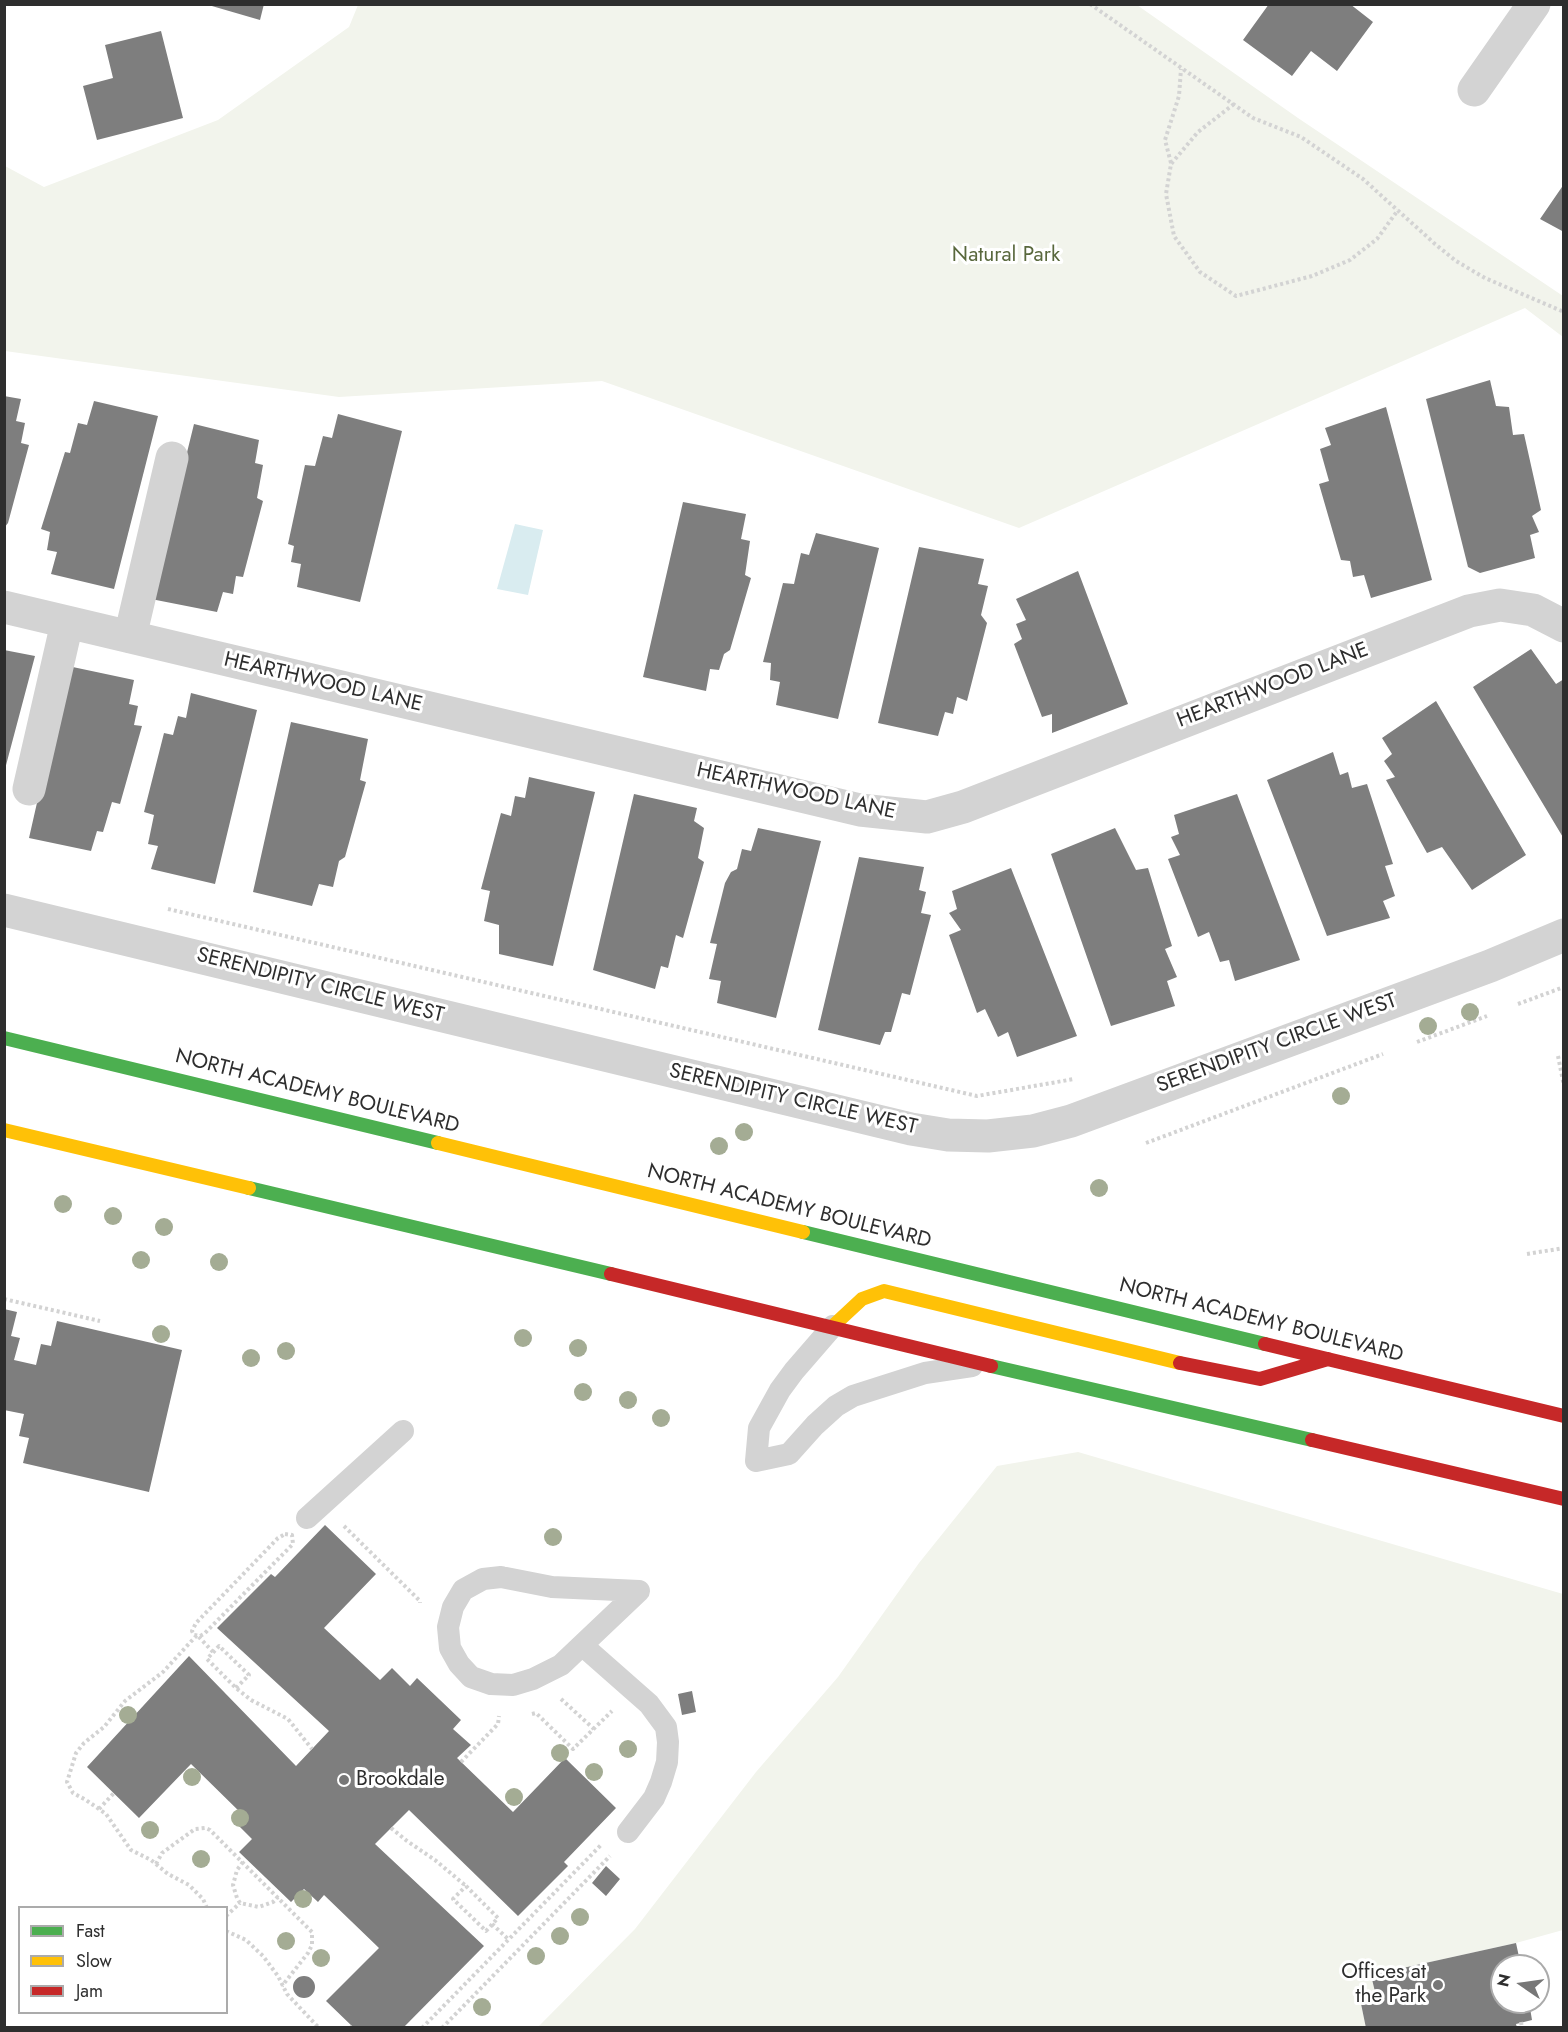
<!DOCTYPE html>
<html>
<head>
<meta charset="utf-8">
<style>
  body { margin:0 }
  #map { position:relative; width:1568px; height:2032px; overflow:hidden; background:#fff; font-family:Jost,sans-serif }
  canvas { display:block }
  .frame { position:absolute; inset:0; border:6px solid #2e2e2e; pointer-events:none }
  .legend { position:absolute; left:18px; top:1906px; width:210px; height:108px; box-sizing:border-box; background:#fff; border:2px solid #ababab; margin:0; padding:8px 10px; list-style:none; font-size:18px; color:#2e2e2e }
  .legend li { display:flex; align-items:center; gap:12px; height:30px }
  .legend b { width:30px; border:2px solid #ababab }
  .north { position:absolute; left:1490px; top:1954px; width:60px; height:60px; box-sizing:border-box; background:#fff; border:2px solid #ababab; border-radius:50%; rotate:283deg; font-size:16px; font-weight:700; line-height:24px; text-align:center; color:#2e2e2e }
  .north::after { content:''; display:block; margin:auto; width:21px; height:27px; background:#777; clip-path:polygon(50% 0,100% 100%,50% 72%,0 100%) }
</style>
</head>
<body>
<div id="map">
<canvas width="1568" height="2032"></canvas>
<div class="frame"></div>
<ul class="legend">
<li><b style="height:8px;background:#4caf50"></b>Fast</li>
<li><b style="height:8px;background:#ffc107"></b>Slow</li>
<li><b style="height:8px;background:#c62828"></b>Jam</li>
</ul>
<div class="north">N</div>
</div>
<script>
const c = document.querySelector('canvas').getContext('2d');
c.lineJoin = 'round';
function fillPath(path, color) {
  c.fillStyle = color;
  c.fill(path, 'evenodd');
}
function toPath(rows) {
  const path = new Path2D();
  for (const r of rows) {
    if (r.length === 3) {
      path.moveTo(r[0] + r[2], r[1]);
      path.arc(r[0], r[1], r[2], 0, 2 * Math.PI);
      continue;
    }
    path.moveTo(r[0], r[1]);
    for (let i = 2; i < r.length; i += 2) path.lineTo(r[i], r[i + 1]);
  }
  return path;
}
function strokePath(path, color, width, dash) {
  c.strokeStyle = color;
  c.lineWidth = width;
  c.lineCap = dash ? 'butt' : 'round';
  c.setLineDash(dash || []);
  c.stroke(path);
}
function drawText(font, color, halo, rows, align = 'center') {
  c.font = font + ' Jost,sans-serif';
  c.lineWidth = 6;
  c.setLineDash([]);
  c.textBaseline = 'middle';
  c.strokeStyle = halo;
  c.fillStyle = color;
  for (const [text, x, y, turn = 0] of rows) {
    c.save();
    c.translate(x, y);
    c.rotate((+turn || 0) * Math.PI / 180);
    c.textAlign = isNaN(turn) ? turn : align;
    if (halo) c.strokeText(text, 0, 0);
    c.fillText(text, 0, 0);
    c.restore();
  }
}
fillPath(toPath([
  [358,5,1137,5,1298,118,1563,296,1563,337,1525,308,1019,528,602,381,339,397,5,351,5,166,44,187,218,120,349,27],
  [1078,1452,1563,1594,1563,1930,1516,1943,1371,1975,1376,1996,1360,2000,1366,2027,537,2028,635,1929,756,1772,838,1677,919,1563,997,1466]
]), '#f2f4ec');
fillPath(toPath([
  [515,524,543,530,528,595,497,589]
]), '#d9ecf0');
fillPath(toPath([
  [205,4,264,4,260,20],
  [1269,4,1350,4,1373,22,1337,71,1311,51,1292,76,1243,40],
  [161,31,183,118,97,140,83,86,113,78,105,45],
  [1564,184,1564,232,1540,219],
  [1490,380,1496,406,1509,407,1513,435,1524,434,1541,510,1532,516,1539,532,1530,535,1535,558,1480,573,1468,567,1426,399],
  [4,396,21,399,16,421,25,423,21,443,29,445,8,523,4,528],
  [94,401,158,416,114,589,51,574,57,552,47,550,50,532,41,529,65,452,70,453,78,423,87,425],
  [1386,407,1432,580,1371,598,1364,575,1353,577,1350,561,1341,560,1319,484,1329,481,1320,449,1331,445,1325,428],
  [338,414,402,431,360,602,297,587,301,564,291,562,294,546,288,544,305,465,315,466,323,436,332,438],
  [194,424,259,440,255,463,263,465,257,498,263,501,243,577,236,576,233,594,223,592,217,612,151,599],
  [683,502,746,514,741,539,750,541,745,575,751,578,730,650,724,654,719,670,710,669,706,691,643,677],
  [816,533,879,548,838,719,776,705,780,682,770,680,771,663,763,662,783,583,794,584,801,553,809,555],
  [919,547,984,559,978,584,988,586,981,615,987,623,967,701,957,697,953,714,945,712,938,736,878,723],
  [1078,571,1128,704,1052,733,1052,714,1042,717,1014,644,1022,639,1016,624,1026,620,1016,599],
  [1531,649,1556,684,1564,679,1564,839,1473,687],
  [4,650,35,656,5,769,4,769],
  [68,666,134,680,129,704,138,706,134,725,142,726,120,804,112,802,103,832,97,831,91,851,29,838],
  [191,693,257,710,215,884,151,869,158,846,148,844,154,815,144,812,164,733,173,735,178,716,186,718],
  [1436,701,1526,855,1472,890,1442,847,1427,853,1386,780,1395,777,1384,761,1392,754,1382,738],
  [291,722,368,739,360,780,366,782,345,857,339,861,333,887,319,884,312,906,253,892],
  [1333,752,1340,775,1348,772,1352,788,1367,784,1393,864,1385,866,1395,896,1383,901,1390,918,1327,936,1267,780],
  [529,777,595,792,553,966,499,954,499,925,484,921,490,891,481,889,501,813,511,816,515,796,525,798],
  [634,794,697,808,694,821,704,828,698,858,704,862,683,938,676,935,668,968,661,966,655,989,593,970],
  [1237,794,1300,960,1235,981,1229,960,1220,962,1209,932,1198,937,1168,859,1180,855,1171,837,1179,834,1174,815],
  [758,828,821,841,776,1018,717,1003,721,981,709,979,717,944,710,943,725,883,731,872,737,869,742,849,751,851],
  [1115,828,1136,870,1148,868,1172,946,1165,949,1177,977,1167,981,1175,1006,1111,1026,1051,854],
  [859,857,924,867,919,890,926,892,921,913,931,915,910,995,902,993,891,1032,885,1032,880,1045,818,1030],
  [1011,868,1077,1036,1017,1057,1008,1032,998,1037,985,1009,977,1013,949,935,961,930,949,913,957,909,952,891],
  [4,1309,17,1312,11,1336,20,1338,14,1360,36,1365,41,1344,51,1346,57,1321,182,1350,149,1492,23,1463,29,1438,19,1436,24,1414,4,1410],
  [325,1525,376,1574,324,1628,380,1680,392,1668,410,1686,417,1678,461,1720,453,1729,471,1745,457,1758,513,1812,565,1758,616,1808,564,1862,568,1866,518,1916,409,1810,375,1844,484,1946,403,2028,354,2028,326,2001,379,1948,324,1895,318,1902,304,1889,291,1902,239,1852,252,1839,238,1825,246,1818,191,1764,139,1818,87,1767,189,1656,296,1766,329,1731,217,1628,271,1574,275,1577],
  [692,1691,696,1712,682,1715,678,1694],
  [606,1866,620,1879,606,1896,592,1883],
  [1516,1943,1521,1966,1502,1966,1502,2002,1529,2002,1532,2020,1516,2024,1517,2028,1366,2028,1360,1999,1376,1996,1371,1975],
  [304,1987,11]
]), '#7e7e7e');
strokePath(toPath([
  [1090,4,1253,118,1301,137,1363,179,1435,244,1456,261,1485,278,1564,312],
  [1234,104,1198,132,1171,164,1166,194,1174,236,1200,272,1236,296,1312,276,1350,260,1377,239,1398,210],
  [1171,163,1165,140,1179,96,1181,69],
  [168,909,977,1096,1074,1079],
  [1518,1004,1564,987],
  [1417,1042,1487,1016],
  [1558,1056,1564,1086],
  [1146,1143,1383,1054],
  [1527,1254,1564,1248],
  [4,1299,100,1321],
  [344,1526,420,1601,420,1603],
  [285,1534,292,1535,293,1544,204,1634,200,1636,194,1635,192,1631,196,1623,278,1538,285,1534],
  [236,1688,249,1675,219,1646,207,1659,236,1688,251,1700,288,1719,312,1749],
  [561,1699,594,1729],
  [532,1714,536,1713,573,1749,612,1711],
  [461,1762,498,1724,499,1716],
  [99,1809,114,1793],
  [391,1828,407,1841,435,1860,466,1886],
  [243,1862,237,1870,233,1885,237,1898,240,1903,259,1907,273,1902,278,1897],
  [156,1864,162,1853,195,1829,205,1828,210,1830,312,1932,312,1945,308,1953,282,1986],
  [466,1886,498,1918,486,1931,453,1899,466,1886],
  [207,1908,203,1899,189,1885,168,1874,151,1860,131,1850,106,1814,86,1800,73,1793,67,1782,76,1753,84,1743,104,1727,125,1701,163,1672,197,1635,213,1652],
  [226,1916,240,1903],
  [492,1924,508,1939],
  [226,1931,246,1940,263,1956,278,1976,287,1994,319,2028],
  [1521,2022,1522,2028],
  [351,2028,352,2026],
  [422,2028,602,1844],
  [442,2028,610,1856]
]), '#d3d3d3', 4, [3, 3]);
strokePath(toPath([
  [833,1326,794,1371,780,1390,759,1428,756,1461,789,1454,815,1425,836,1406,853,1396,925,1373,972,1366],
  [307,1518,403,1431],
  [501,1577,552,1587,639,1591,561,1665,533,1679,513,1685,491,1684,471,1677,459,1664,450,1648,448,1627,453,1607,463,1590,483,1579,501,1577],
  [582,1645,649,1704,666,1727,668,1742,667,1762,661,1782,654,1798,628,1832]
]), '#d3d3d3', 22);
strokePath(toPath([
  [1474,90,1534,4],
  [4,607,860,810,927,817,963,807,1469,611,1500,605,1533,610,1564,626],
  [130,637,172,458],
  [29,789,67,623],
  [4,910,911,1129,948,1135,988,1136,1033,1131,1071,1121,1490,966,1564,935]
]), '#d3d3d3', 33);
strokePath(toPath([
  [4,1038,438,1143],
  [249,1188,611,1274],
  [803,1232,1265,1344],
  [991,1366,1312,1440]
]), '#4caf50', 14);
strokePath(toPath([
  [4,1130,249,1188],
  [438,1143,803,1232],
  [833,1326,862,1299,884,1291,1180,1363]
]), '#ffc107', 14);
strokePath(toPath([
  [611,1274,991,1366],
  [1265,1344,1564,1416],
  [1180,1363,1260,1379,1328,1359],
  [1312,1440,1564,1499]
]), '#c62828', 14);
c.fillStyle = '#a4ac94';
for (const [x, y] of [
  [1470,1012],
  [1428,1026],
  [1341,1096],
  [744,1132],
  [719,1146],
  [1099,1188],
  [63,1204],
  [113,1216],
  [164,1227],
  [141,1260],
  [219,1262],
  [161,1334],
  [523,1338],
  [578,1348],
  [286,1351],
  [251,1358],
  [583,1392],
  [628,1400],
  [661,1418],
  [553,1537],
  [128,1715],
  [628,1749],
  [560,1753],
  [594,1772],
  [192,1777],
  [514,1797],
  [240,1818],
  [150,1830],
  [201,1859],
  [303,1899],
  [580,1917],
  [560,1936],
  [286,1941],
  [536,1956],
  [321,1958],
  [482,2007]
]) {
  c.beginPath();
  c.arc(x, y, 9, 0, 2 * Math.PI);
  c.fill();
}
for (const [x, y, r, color] of [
  [344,1780,6,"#777"],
  [1438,1985,6,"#777"]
]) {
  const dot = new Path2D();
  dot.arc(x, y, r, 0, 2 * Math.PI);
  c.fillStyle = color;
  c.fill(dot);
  strokePath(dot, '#fff', 2);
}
drawText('21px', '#59683d', '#fff', [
  ["Natural Park",1006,256]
]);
drawText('21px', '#2e2e2e', '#fff', [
  ["HEARTHWOOD LANE",323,683,13],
  ["HEARTHWOOD LANE",1273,686,-21],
  ["HEARTHWOOD LANE",796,792,12],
  ["SERENDIPITY CIRCLE WEST",320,986,14],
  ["SERENDIPITY CIRCLE WEST",1277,1044,-20],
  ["NORTH ACADEMY BOULEVARD",317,1092,14],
  ["SERENDIPITY CIRCLE WEST",793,1100,13],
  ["NORTH ACADEMY BOULEVARD",789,1207,14],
  ["NORTH ACADEMY BOULEVARD",1261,1321,14]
]);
drawText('21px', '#2e2e2e', '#fff', [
  ["Brookdale",356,1780],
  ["Offices at",1426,1973,"right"],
  ["the Park",1426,1997,"right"]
], 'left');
</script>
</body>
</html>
